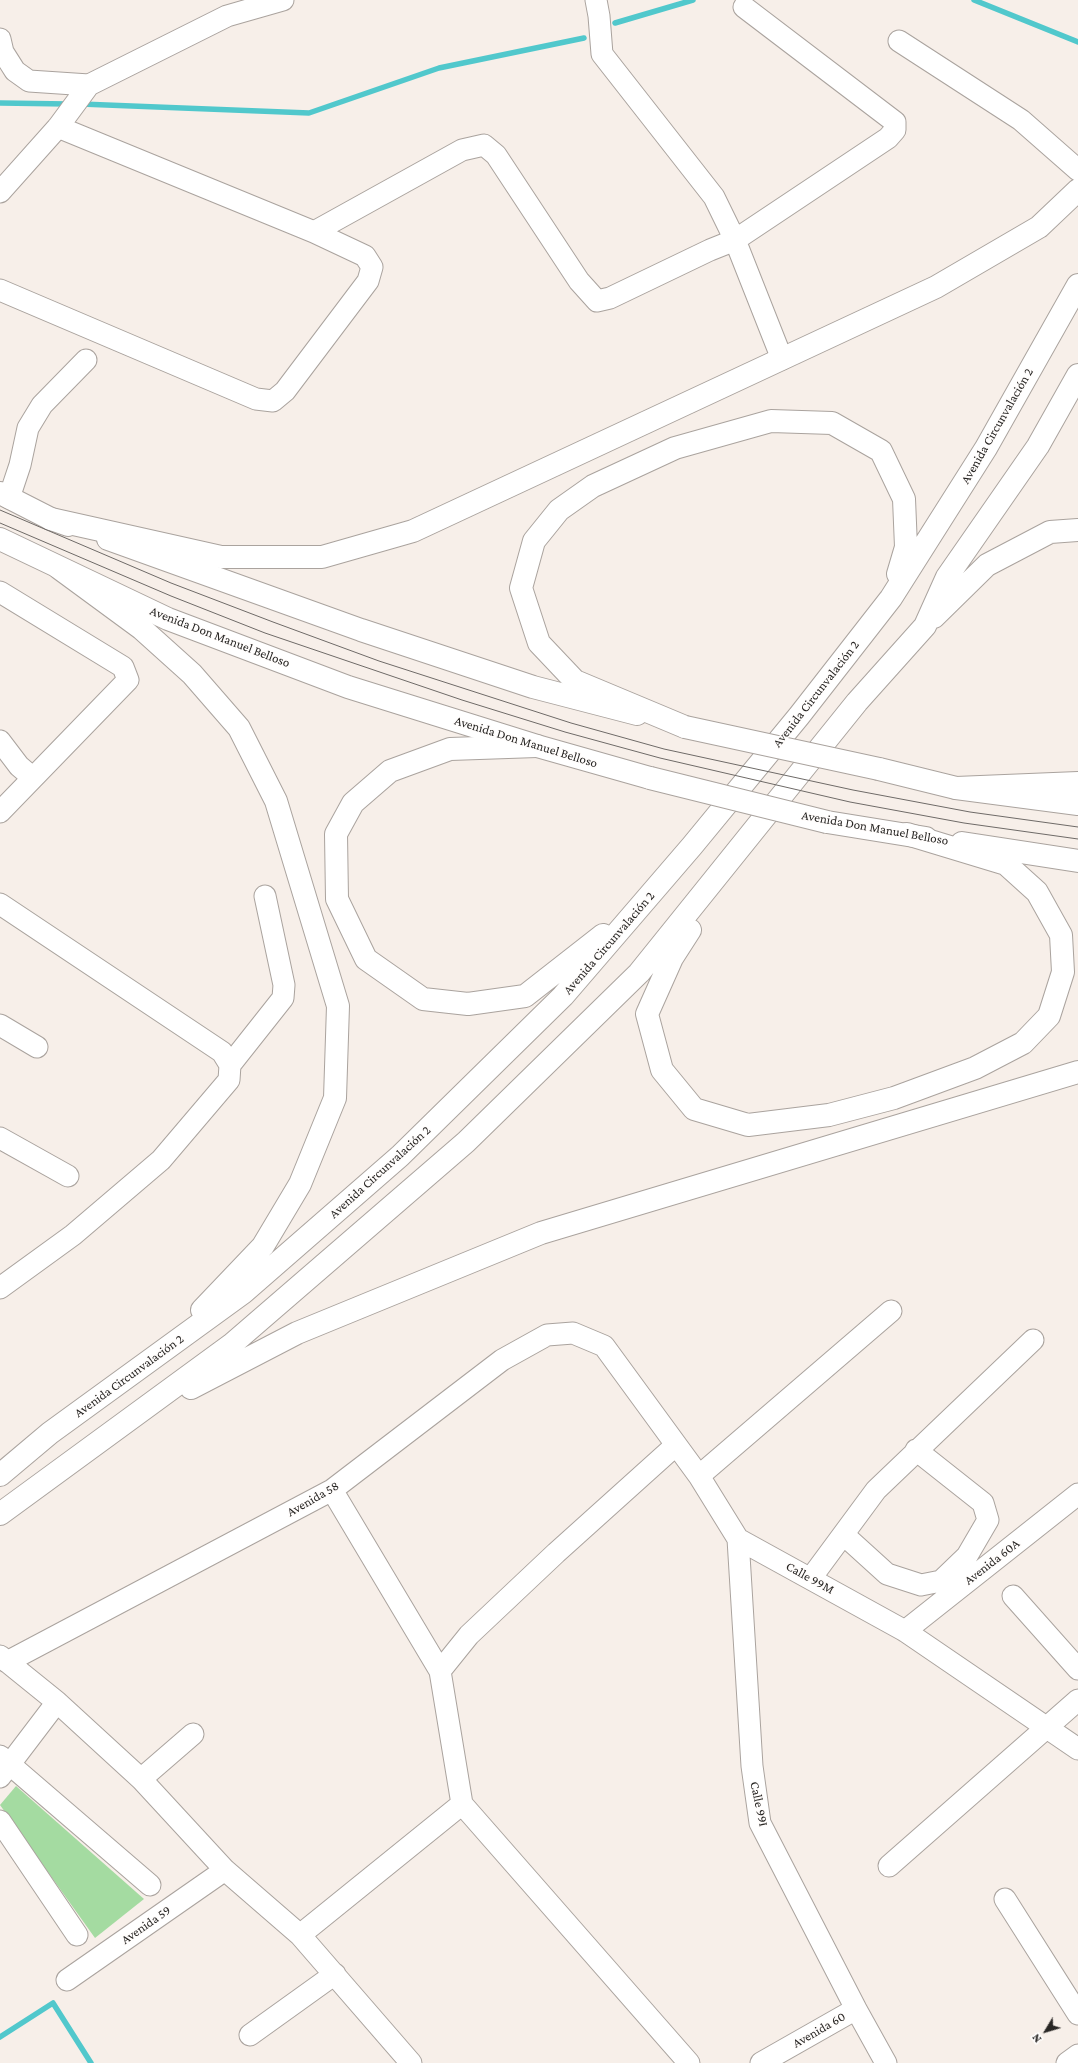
<!DOCTYPE html>
<html>
<head>
<meta charset="utf-8">
<style>
  body { margin:0 }
  #map { position:relative; width:1078px; height:2063px; overflow:hidden; background:#f7efe9; font-family:"Crimson Pro",serif }
  canvas { display:block }
  .north { position:absolute; left:1026px; top:2011px; width:40px; height:40px; -webkit-text-stroke:3px #fffdfc; paint-order:stroke; rotate:232deg; font-size:11px; font-weight:700; line-height:16px; text-align:center; color:#282624 }
  .north::after { content:''; display:block; margin:auto; width:14px; height:18px; background:#282624; clip-path:polygon(50% 0,100% 100%,50% 72%,0 100%) }
</style>
</head>
<body>
<div id="map">
<canvas width="1078" height="2063"></canvas>
<div class="north">N</div>
</div>
<script>
const c = document.querySelector('canvas').getContext('2d');
c.lineJoin = 'round';
function fillPath(path, color) {
  c.fillStyle = color;
  c.fill(path, 'evenodd');
}
function toPath(rows) {
  const path = new Path2D();
  for (const r of rows) {
    path.moveTo(r[0], r[1]);
    for (let i = 2; i < r.length; i += 2) path.lineTo(r[i], r[i + 1]);
  }
  return path;
}
function strokePath(path, color, width, dash) {
  c.strokeStyle = color;
  c.lineWidth = width;
  c.lineCap = dash ? 'butt' : 'round';
  c.setLineDash(dash || []);
  c.stroke(path);
}
function drawText(font, color, halo, rows, align = 'center') {
  c.font = font + ' "Crimson Pro",serif';
  c.lineWidth = 3;
  c.setLineDash([]);
  c.textBaseline = 'middle';
  c.strokeStyle = halo;
  c.fillStyle = color;
  for (const [text, x, y, turn = 0] of rows) {
    c.save();
    c.translate(x, y);
    c.rotate((+turn || 0) * Math.PI / 180);
    c.textAlign = isNaN(turn) ? turn : align;
    if (halo) c.strokeText(text, 0, 0);
    c.fillText(text, 0, 0);
    c.restore();
  }
}
fillPath(toPath([
  [16,1786,144,1899,95,1938,0,1805]
]), '#a4dba1');
strokePath(toPath([
  [974,0,1078,42],
  [615,23,693,0],
  [0,103,68,104],
  [81,104,309,113,439,68,584,38],
  [0,2037,53,2003,91,2063]
]), '#51c8cc', 5.5);
const minor = toPath([
  [596,0,599,16,602,54,714,197,735,240,782,359],
  [0,39,3,52,15,71,29,81,89,85],
  [899,41,1021,120,1078,170],
  [0,192,58,127,89,85,227,16,283,0],
  [314,232,462,150,484,145,496,155,579,281,597,301,610,298,710,250,735,240,888,138,895,130,895,122,744,7],
  [0,290,256,399,273,401,285,391,368,281,372,267,365,256,314,232,58,127],
  [9,498,20,465,28,428,42,405,86,360],
  [0,592,123,667,128,680,0,812],
  [0,741,19,766,33,778],
  [0,904,222,1052,230,1065,229,1080,161,1160,73,1235,0,1288],
  [0,1025,37,1047],
  [230,1065,283,998,284,985,265,896],
  [0,1138,68,1176],
  [699,1476,891,1311],
  [332,1490,440,1671,462,1804,689,2063],
  [844,1535,887,1574,921,1585,941,1581,967,1556,988,1520,983,1503,916,1450],
  [738,1539,752,1766,760,1823,856,2009,886,2063],
  [811,1578,876,1490,1033,1340],
  [1013,1596,1078,1669],
  [905,1631,1078,1494],
  [0,1656,57,1702,141,1779,225,1870,300,1935,411,2063],
  [7,1662,332,1490,502,1360,547,1335,573,1333,604,1346,699,1476,738,1539,905,1631,1078,1749],
  [440,1671,469,1635,556,1553,676,1445],
  [0,1756,150,1885],
  [0,1777,57,1702],
  [141,1779,193,1734],
  [0,1821,77,1935],
  [889,1866,1078,1700],
  [1005,1899,1078,2014],
  [300,1935,462,1804],
  [67,1980,225,1870],
  [250,2035,335,1974],
  [761,2063,856,2009],
  [1067,2063,1078,2055]
]);
const major = toPath([
  [0,493,51,519,68,525],
  [0,539,168,619,348,687,537,746,650,778],
  [108,539,361,630,533,687,637,714],
  [879,769,956,788,1078,804],
  [827,822,926,838],
  [962,843,1078,861]
]);
const highway = toPath([
  [51,519,221,557,322,557,413,531,936,287,1039,227,1078,190],
  [59,568,142,629,192,674,239,728,276,801,338,1006,335,1098,300,1184,263,1246,202,1310],
  [934,617,987,565,1050,532,1078,530],
  [685,727,575,681,539,643,521,588,534,541,559,510,593,486,675,448,771,421,832,423,881,451,904,499,906,547,898,574],
  [537,746,450,749,390,771,353,803,336,834,337,899,366,959,423,999,468,1004,525,996,603,935],
  [956,788,1078,783],
  [690,930,672,958,647,1014,662,1070,694,1109,748,1125,829,1115,894,1098,975,1068,1023,1043,1049,1016,1063,972,1061,935,1037,892,1006,864,907,834],
  [191,1388,297,1333,541,1233,1078,1072],
  [0,1475,50,1433,244,1292,400,1156,563,996,692,846,799,716,891,598,986,448,1078,285],
  [0,1514,231,1345,466,1142,639,973,857,702,925,626,947,577,1038,446,1078,375]
]);
strokePath(minor, '#aaa39e', 23);
strokePath(major, '#aaa39e', 24);
strokePath(highway, '#aaa39e', 24);
strokePath(minor, '#fff', 21);
strokePath(major, '#fff', 22);
strokePath(highway, '#fff', 22);
strokePath(toPath([
  [0,510,171,583,273,622,379,661,571,723,664,749,853,790,970,812,1078,827],
  [0,523,171,596,265,633,462,700,565,732,660,758,850,802,964,823,1078,839]
]), '#6e6a67', 1);
const majorBridge = toPath([
  [685,727,879,769],
  [650,778,827,822]
]);
strokePath(majorBridge, '#aaa39e', 24, []);
strokePath(majorBridge, '#fff', 22);
drawText('13px', '#282624', '#fffdfc', [
  ["Avenida Circunvalación 2",997,426,-60],
  ["Avenida Don Manuel Belloso",220,637,21],
  ["Avenida Circunvalación 2",816,694,-52],
  ["Avenida Don Manuel Belloso",526,742,17],
  ["Avenida Don Manuel Belloso",875,828,10],
  ["Avenida Circunvalación 2",609,943,-49],
  ["Avenida Circunvalación 2",380,1172,-42],
  ["Avenida Circunvalación 2",129,1376,-36],
  ["Avenida 58",313,1499,-30],
  ["Avenida 60A",992,1562,-38],
  ["Calle 99M",810,1578,29],
  ["Calle 99I",759,1804,78],
  ["Avenida 59",146,1925,-35],
  ["Avenida 60",819,2030,-30]
]);
</script>
</body>
</html>
